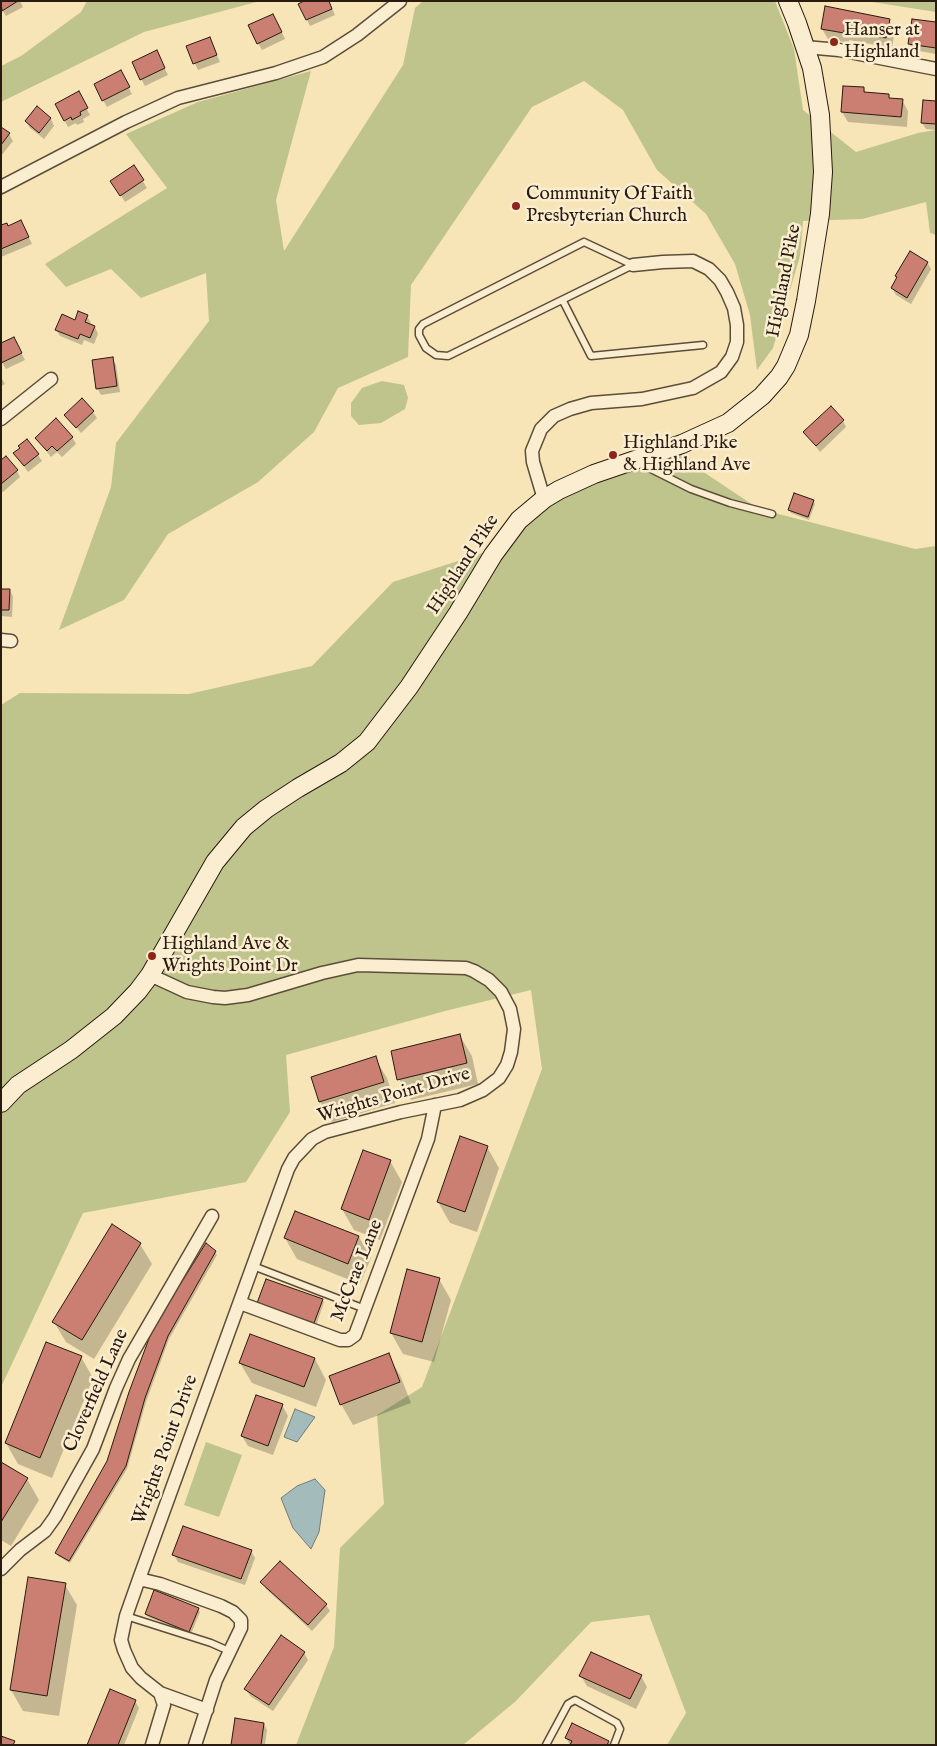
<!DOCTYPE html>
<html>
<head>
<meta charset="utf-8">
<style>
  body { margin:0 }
  #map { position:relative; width:937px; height:1746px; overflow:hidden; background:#f7e4b7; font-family:"IM FELL English",serif }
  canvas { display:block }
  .frame { position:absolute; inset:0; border:2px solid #291b0f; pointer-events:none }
</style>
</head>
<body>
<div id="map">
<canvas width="937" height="1746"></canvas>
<div class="frame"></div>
</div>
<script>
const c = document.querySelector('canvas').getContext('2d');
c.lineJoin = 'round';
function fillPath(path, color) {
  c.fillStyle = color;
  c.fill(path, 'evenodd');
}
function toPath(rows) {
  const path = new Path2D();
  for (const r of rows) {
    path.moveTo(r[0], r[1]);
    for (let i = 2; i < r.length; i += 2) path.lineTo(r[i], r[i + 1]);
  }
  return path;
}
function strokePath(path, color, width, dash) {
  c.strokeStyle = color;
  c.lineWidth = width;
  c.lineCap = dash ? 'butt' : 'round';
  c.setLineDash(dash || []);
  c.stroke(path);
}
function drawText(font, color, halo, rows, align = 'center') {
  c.font = font + ' "IM FELL English",serif';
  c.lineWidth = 5;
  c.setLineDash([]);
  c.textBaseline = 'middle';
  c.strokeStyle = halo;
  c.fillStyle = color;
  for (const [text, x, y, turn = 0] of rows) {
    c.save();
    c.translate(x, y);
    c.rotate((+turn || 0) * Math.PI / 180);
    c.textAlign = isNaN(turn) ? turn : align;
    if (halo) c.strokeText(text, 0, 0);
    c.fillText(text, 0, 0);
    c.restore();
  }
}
fillPath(toPath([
  [87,1,260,1,144,32,1,102,1,66,21,56,81,12],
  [423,1,775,1,794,49,803,110,856,152,918,133,936,130,936,235,930,233,926,202,862,219,803,221,800,256,773,348,757,370,750,315,735,264,706,214,657,170,623,110,584,81,532,107,411,285,408,357,338,388,314,432,258,482,168,534,124,600,59,630,111,487,116,443,209,321,206,273,141,298,111,269,66,287,45,264,167,188,126,134,198,102,311,71,276,200,284,251,403,65,415,8],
  [866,1,936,1,936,12],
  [382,381,404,385,408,398,405,409,381,423,359,425,351,416,351,403,362,388],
  [682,444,693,465,759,509,915,549,936,546,936,1745,667,1745,686,1713,649,1615,591,1622,516,1701,463,1745,296,1745,334,1647,340,1548,384,1504,377,1415,422,1387,542,1069,531,990,445,1011,286,1055,290,1112,246,1182,83,1213,1,1387,1,705,20,693,189,694,312,666,393,582,498,548,544,499],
  [206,1442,242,1455,219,1517,184,1505]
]), '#bfc48d');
const water = toPath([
  [295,1409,315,1417,297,1442,284,1437,295,1409],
  [315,1479,325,1490,319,1532,311,1549,293,1528,281,1498,297,1486,315,1479]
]);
fillPath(water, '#a4bbbb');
strokePath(water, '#737b76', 1);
fillPath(toPath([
  [1,1,20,1,23,7,6,16,1,8],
  [329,1,335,15,310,26,307,20],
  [889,20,895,30,892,48,849,40,849,43,828,39,822,29],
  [277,22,285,39,262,50,258,43],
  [936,24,936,54,913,50,909,43],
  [209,38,220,62,198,70,187,47],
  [160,59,168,75,145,86,141,79],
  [124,79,132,94,107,107,103,100],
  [864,88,866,93,888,95,891,100,902,100,908,111,907,127,848,122,842,112],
  [78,93,90,115,83,119,84,122,77,125,76,123,68,127,56,104],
  [936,102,936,130,926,129,922,123],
  [37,108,51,119,54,126,44,139,30,128,26,121],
  [1,128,9,134,13,141,1,156],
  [134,167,147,188,125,202,112,181],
  [21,221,32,244,1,257,1,226,8,227],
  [927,262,931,269,911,304,896,295,892,288],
  [87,316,91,323,90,325,95,327,98,334,94,344,84,340,82,345,60,336,56,330],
  [17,345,25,360,6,369,1,361],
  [112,358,116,365,120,392,101,395,97,388],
  [1,377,5,384,1,386],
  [93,412,97,418,81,433,66,415],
  [843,421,846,427,820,452,805,432],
  [72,437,76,444,62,457,57,452,51,457,36,438],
  [22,448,38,455,42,461,28,472,15,454],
  [1,462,17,471,20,477,3,492,1,491],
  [813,501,815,504,809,520,791,513,789,510],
  [1,590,10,590,13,597,12,617,1,616],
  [460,1036,472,1056,478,1084,411,1100,399,1079],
  [375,1058,387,1078,395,1103,332,1122,320,1102,312,1077],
  [487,1147,499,1168,477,1232,450,1223,438,1202],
  [390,1161,402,1182,380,1240,354,1230,342,1209],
  [296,1212,359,1237,371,1258,360,1284,297,1259,285,1238],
  [140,1244,152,1264,94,1359,66,1342,54,1322],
  [215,1252,217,1255,169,1339,146,1402,127,1469,70,1563,58,1556,56,1553,108,1462,130,1392],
  [439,1279,451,1300,434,1362,403,1354,391,1333],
  [322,1300,324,1302,316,1326,260,1306],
  [388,1355,400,1375,411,1403,353,1425,341,1404],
  [81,1357,93,1378,52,1478,18,1464,6,1443],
  [315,1359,326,1380,316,1407,252,1383,240,1363],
  [282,1405,288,1416,273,1455,248,1446,242,1436],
  [1,1464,27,1479,39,1500,11,1546,1,1540],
  [251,1551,255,1558,245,1585,178,1562,174,1555],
  [29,1579,65,1585,77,1605,59,1716,23,1711,11,1690],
  [262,1582,326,1605,330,1611,312,1631,266,1589],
  [198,1609,200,1612,191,1634,148,1617,146,1614],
  [282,1637,304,1653,308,1660,273,1711,250,1696,246,1689],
  [581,1676,641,1676,647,1687,636,1709,587,1686],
  [135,1701,139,1708,124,1745,88,1745],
  [264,1724,267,1730,265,1745,232,1745],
  [566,1738,609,1741,610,1745,570,1745]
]), '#0003');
const building = toPath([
  [1,1,18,1,2,11,1,1],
  [304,1,329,1,332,9,306,20,298,4,304,1],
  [825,6,890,19,886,38,844,30,844,33,821,29,825,6],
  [273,14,282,32,257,44,248,25,273,14],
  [912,19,936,22,936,48,908,44,912,19],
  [210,37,217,55,193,64,186,46,210,37],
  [157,50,165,68,140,80,132,62,157,50],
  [121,70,130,87,102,101,94,84,121,70],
  [843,86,864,87,864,92,889,94,889,98,903,99,901,117,841,112,843,86],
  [79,91,88,108,80,112,81,115,72,120,71,117,64,121,55,104,79,91],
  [923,100,936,101,936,124,921,123,923,100],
  [37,106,51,118,39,133,25,121,37,106],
  [1,127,10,133,1,145,1,127],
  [134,165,144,180,120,196,110,181,134,165],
  [21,220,29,237,1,249,1,225,7,223,8,226,21,220],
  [910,251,928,262,907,298,891,288,897,277,895,276,910,251],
  [78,311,88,315,85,322,95,326,90,338,80,334,78,339,55,330,62,314,75,320,78,311],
  [14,337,22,353,1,363,1,343,14,337],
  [113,357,117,386,96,389,92,360,113,357],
  [82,398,94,411,76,428,64,415,82,398],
  [831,406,844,420,816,446,803,432,831,406],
  [56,418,73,437,57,451,52,446,47,451,35,438,56,418],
  [27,439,39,454,24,466,13,453,20,448,18,446,27,439],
  [6,456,18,470,1,484,1,460,6,456],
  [794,493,814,500,808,517,788,510,794,493],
  [1,589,10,589,9,610,1,610,1,589],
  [460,1034,467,1063,397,1080,391,1051,460,1034],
  [376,1056,384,1082,319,1102,311,1077,376,1056],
  [460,1136,488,1146,465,1212,437,1202,460,1136],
  [363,1150,391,1160,369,1220,341,1209,363,1150],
  [295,1211,359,1236,348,1264,284,1238,295,1211],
  [112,1224,141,1243,82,1340,52,1322,112,1224],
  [206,1243,216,1251,168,1336,145,1398,126,1466,69,1561,55,1553,107,1461,129,1392,153,1328,206,1243],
  [407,1269,440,1278,422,1342,390,1333,407,1269],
  [266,1279,323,1299,314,1323,257,1303,266,1279],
  [250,1334,315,1358,304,1387,239,1363,250,1334],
  [46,1342,82,1356,40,1458,5,1443,46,1342],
  [389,1353,400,1382,340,1405,329,1376,389,1353],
  [256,1395,283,1404,268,1446,241,1436,256,1395],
  [1,1462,28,1478,1,1522,1,1462],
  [183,1526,252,1550,241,1579,172,1555,183,1526],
  [280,1561,327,1604,308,1625,260,1582,280,1561],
  [28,1577,66,1583,47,1696,10,1690,28,1577],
  [154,1590,199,1608,189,1632,145,1614,154,1590],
  [281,1635,305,1652,269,1705,244,1689,281,1635],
  [591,1652,642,1675,630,1699,579,1676,591,1652],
  [110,1689,136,1700,118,1745,87,1745,110,1689],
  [235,1718,264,1723,261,1745,231,1745,235,1718],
  [572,1723,609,1741,607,1745,570,1745,572,1741,565,1738,572,1723],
  [1,1736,15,1741,13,1745,1,1745,1,1736]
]);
fillPath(building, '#cb7e72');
strokePath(building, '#291b0f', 1);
const lane = toPath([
  [584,242,633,265,448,356,436,355,426,348,419,335,419,329,423,324,584,242],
  [563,301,591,356,703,345],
  [637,462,691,489,730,503,772,514],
  [253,1266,365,1309],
  [126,1616,211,1643,229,1651],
  [546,1745,568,1704,575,1700,617,1723,620,1729,614,1745]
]);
const street = toPath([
  [805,47,839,50,936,69],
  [1,187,126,122,178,98,276,73,323,57,357,35,400,1],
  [1,419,51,379],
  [544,499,533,462,532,451,541,429,554,416,570,409,591,403,642,399,693,388,721,372,732,357,737,342,737,325,734,308,727,292,720,280,709,269,693,261,663,262,633,265],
  [1,640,11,641],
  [150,975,187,992,213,997,225,998,248,995,322,973,358,965,466,968,474,971,489,980,501,992,510,1009,514,1029,511,1052,507,1065,499,1078,483,1090,460,1100,401,1112,325,1132,312,1139,294,1158,288,1169,139,1579,126,1616,121,1640,124,1650,132,1668,141,1678,160,1693,207,1710],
  [240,1303,340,1340,348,1340,355,1335,428,1139,435,1105],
  [1,1569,20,1550,45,1531,55,1517,93,1449,116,1388,129,1359,212,1216],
  [139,1579,160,1584,221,1606,233,1612,241,1620,241,1628,216,1680,195,1745],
  [152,1745,164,1705,160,1693]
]);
const secondary = toPath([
  [1,1103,18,1085,71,1050,114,1016,138,991,150,975,215,862,244,827,266,809,298,788,341,763,367,742,409,687,458,613,493,555,519,520,544,499,559,490,594,474,682,444,728,423,762,396,779,377,786,366,799,335,806,301,820,214,823,172,820,115,812,68,797,23,788,1]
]);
strokePath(lane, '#5c4d39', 9);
strokePath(street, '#5c4d39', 15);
strokePath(secondary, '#291b0f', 20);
strokePath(lane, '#faedd0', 6);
strokePath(street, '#faedd0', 12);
strokePath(secondary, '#faedd0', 18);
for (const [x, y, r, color] of [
  [834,42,5,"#8f2418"],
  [516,206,5,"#8f2418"],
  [613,455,5,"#8f2418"],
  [152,956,5,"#8f2418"]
]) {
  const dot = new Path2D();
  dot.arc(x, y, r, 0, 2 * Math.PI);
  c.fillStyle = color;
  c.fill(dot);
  strokePath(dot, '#faedd0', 2);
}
drawText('19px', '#291b0f', '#faedd0', [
  ["Hanser at",844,31],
  ["Highland",844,53],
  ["Community Of Faith",526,195],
  ["Presbyterian Church",526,217],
  ["Highland Pike",623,444],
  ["& Highland Ave",623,466],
  ["Highland Ave &",162,945],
  ["Wrights Point Dr",162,967]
], 'left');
drawText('19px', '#291b0f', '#faedd0', [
  ["Highland Pike",785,281,-79],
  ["Highland Pike",464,565,-57],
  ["Wrights Point Drive",394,1096,-16],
  ["McCrae Lane",358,1271,-68],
  ["Cloverfield Lane",97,1391,-66],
  ["Wrights Point Drive",166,1450,-70]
]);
</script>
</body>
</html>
